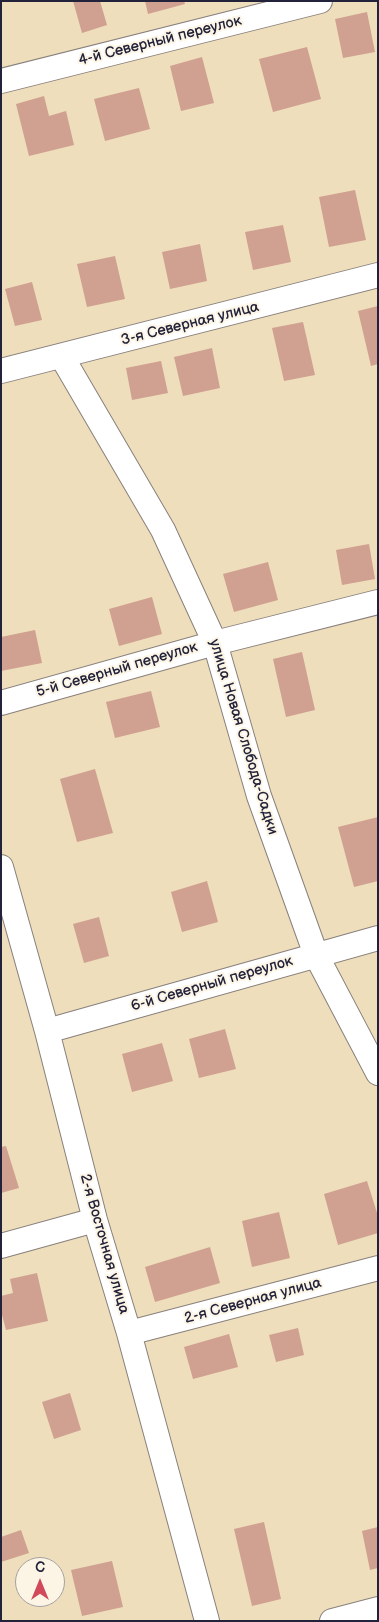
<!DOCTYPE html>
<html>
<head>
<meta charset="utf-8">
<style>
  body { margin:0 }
  #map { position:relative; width:379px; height:1622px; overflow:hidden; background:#eedebc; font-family:"Balsamiq Sans",sans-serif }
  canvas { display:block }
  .frame { position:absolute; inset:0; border:2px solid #22223b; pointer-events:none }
  .north { position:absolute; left:15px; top:1557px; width:50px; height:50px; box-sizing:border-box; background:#fcf5e5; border:1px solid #a5a1a1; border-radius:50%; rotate:0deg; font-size:14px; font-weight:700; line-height:20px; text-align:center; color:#22223b }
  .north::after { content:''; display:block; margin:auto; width:18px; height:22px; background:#d1495b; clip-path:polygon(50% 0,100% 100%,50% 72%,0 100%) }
</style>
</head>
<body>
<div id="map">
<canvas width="379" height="1622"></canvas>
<div class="frame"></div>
<div class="north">С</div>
</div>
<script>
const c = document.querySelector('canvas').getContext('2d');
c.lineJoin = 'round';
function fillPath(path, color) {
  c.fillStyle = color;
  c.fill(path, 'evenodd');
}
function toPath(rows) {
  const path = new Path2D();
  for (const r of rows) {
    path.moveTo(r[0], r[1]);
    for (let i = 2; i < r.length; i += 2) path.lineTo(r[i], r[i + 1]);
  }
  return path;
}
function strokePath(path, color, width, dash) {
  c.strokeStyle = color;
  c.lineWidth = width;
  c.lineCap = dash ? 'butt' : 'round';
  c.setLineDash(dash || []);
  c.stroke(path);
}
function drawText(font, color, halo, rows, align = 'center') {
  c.font = font + ' "Balsamiq Sans",sans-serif';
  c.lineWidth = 4;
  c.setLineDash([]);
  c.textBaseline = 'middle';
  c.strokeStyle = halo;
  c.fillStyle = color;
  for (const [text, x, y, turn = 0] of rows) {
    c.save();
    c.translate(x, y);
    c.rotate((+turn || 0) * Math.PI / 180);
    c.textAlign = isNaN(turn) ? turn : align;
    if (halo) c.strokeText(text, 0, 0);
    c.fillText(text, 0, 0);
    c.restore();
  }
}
fillPath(toPath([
  [73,1,100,1,107,25,82,33],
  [145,1,184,1,185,4,148,14],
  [367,12,375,52,343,58,335,19],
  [307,47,321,99,273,112,259,59],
  [202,57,214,103,181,111,170,66],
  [139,88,150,129,105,141,94,99],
  [44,96,49,116,66,111,74,145,29,156,16,104],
  [355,190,366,240,329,247,319,197],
  [283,225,291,262,253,270,245,232],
  [200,244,207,281,170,289,162,252],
  [115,256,125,299,87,307,77,264],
  [32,282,42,320,15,326,5,289],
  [378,306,378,364,371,366,358,311],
  [303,322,315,375,284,381,272,328],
  [212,348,220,388,183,396,174,357],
  [161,361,168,393,132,400,126,368],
  [369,544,375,579,342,585,336,550],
  [268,562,278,600,234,612,223,574],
  [152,597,162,634,119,646,109,609],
  [35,630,42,663,1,671,1,637],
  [302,652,315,710,286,717,273,659],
  [151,691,160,727,115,738,106,702],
  [95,769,113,833,77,842,60,779],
  [378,817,378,881,354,887,338,827],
  [207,881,218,922,182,932,171,892],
  [99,917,109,956,84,963,73,924],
  [225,1029,236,1069,199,1078,189,1039],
  [162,1043,173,1081,132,1092,122,1054],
  [6,1146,19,1188,1,1193,1,1147],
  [367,1181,378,1216,378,1233,338,1245,324,1194],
  [279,1212,290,1258,252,1267,242,1221],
  [210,1247,220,1283,155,1302,145,1267],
  [37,1273,48,1321,6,1330,1,1311,1,1296,13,1293,10,1279],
  [298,1328,304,1355,276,1362,269,1335],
  [229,1334,238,1367,193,1379,184,1347],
  [70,1393,81,1430,54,1439,42,1402],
  [264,1522,281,1599,252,1606,234,1529],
  [378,1527,378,1568,370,1570,362,1531],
  [21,1530,29,1553,1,1562,1,1537],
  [112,1561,123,1607,82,1616,71,1570]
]), '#d0a091');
const minor = toPath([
  [1,81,320,1],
  [62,357,163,530,215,643,259,796,316,955,378,1073],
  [1,371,378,275],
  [1,703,215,643,378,602],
  [1,867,47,1031,95,1220,129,1333,207,1621],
  [47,1031,378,938],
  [1,1246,95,1220],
  [129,1333,378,1268],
  [332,1621,378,1609]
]);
strokePath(minor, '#88807c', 26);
strokePath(minor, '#fff', 24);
drawText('15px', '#22223b', '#fcf5e5', [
  ["4-й Северный переулок",160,41,-14],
  ["3-я Северная улица",190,324,-14],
  ["5-й Северный переулок",117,670,-16],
  ["улица Новая Слобода-Садки",243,737,73],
  ["6-й Северный переулок",212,984,-16],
  ["2-я Восточная улица",104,1244,74],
  ["2-я Северная улица",253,1301,-15]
]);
</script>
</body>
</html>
